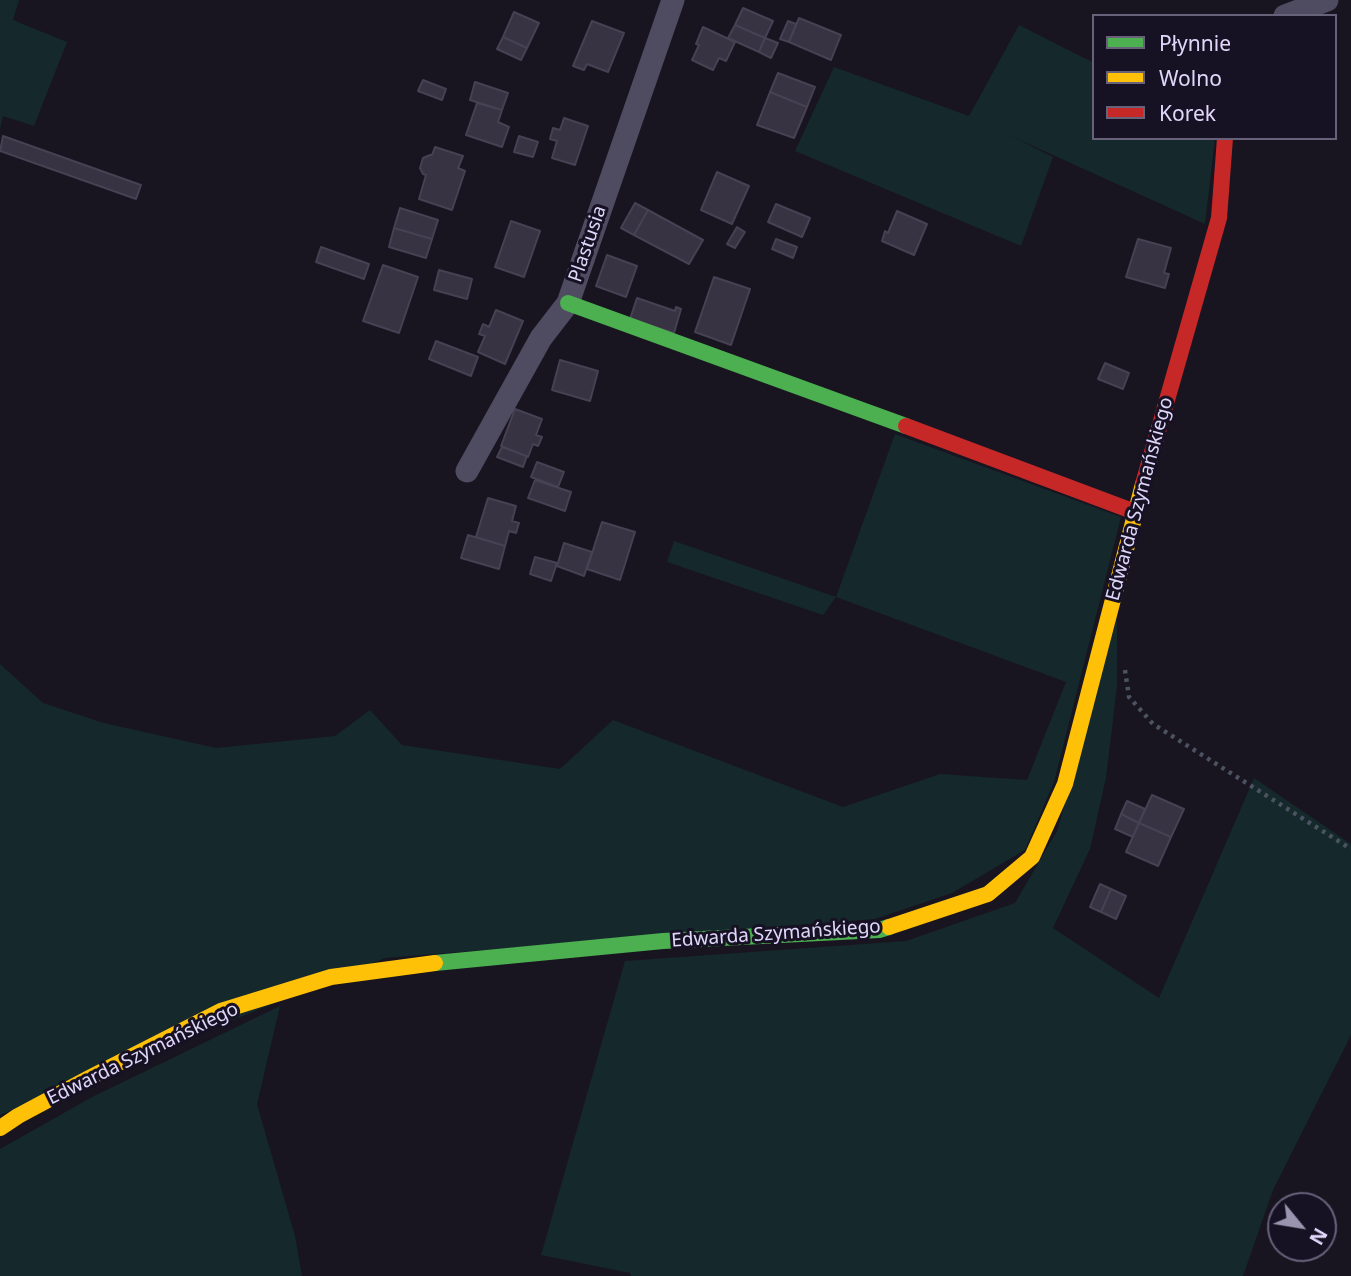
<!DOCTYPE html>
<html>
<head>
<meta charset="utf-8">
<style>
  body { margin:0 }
  #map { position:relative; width:1351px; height:1276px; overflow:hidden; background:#181520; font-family:"Noto Sans",sans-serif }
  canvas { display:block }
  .legend { position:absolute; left:1092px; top:14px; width:245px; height:126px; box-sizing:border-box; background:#171124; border:2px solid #67617a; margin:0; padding:9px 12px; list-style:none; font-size:21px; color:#e0d8fb }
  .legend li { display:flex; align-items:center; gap:14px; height:35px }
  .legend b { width:35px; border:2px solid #67617a }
  .north { position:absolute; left:1267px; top:1192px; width:70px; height:70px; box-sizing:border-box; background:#171124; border:2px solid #67617a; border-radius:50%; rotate:120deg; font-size:19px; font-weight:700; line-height:28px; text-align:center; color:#e0d8fb }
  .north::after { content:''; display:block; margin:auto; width:24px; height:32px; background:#9a94ae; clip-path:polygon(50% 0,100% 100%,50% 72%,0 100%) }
</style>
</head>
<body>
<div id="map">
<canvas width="1351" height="1276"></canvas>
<ul class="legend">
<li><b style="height:9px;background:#4caf50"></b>Płynnie</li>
<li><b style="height:9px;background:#ffc107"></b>Wolno</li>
<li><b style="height:9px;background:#c62828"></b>Korek</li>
</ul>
<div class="north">N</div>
</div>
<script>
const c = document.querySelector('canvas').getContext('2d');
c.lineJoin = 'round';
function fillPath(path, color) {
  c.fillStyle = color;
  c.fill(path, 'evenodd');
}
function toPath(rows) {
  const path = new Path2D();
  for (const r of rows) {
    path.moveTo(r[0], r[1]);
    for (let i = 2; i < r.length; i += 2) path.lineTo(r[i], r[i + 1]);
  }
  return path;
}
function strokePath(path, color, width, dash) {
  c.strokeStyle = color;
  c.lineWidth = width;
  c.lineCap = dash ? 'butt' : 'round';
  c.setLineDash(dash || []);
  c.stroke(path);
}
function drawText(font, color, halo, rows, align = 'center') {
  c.font = font + ' "Noto Sans",sans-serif';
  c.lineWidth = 6;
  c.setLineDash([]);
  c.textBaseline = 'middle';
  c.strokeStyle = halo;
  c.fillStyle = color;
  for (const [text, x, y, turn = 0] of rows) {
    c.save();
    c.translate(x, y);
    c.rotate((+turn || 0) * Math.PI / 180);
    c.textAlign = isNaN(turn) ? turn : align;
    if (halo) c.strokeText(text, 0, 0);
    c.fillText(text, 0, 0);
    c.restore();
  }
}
fillPath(toPath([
  [0,0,19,0,13,20,67,42,34,126,3,116,0,129],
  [1019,25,1094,63,1094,138,1215,138,1205,224,1011,136,1053,157,1021,246,795,151,834,67,969,116],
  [895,434,1121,517,1054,782,1025,850,952,893,875,919,385,958,0,1115,0,664,43,703,104,723,216,748,335,736,370,710,402,745,560,769,613,720,843,807,940,774,1027,780,1066,682,836,597,823,615,667,562,674,541,836,597],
  [1117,618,1117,686,1106,778,1090,849,1053,928,1159,998,1254,778,1351,844,1351,1035,1273,1190,1243,1276,631,1276,630,1273,541,1255,625,961,906,941,1015,903,1057,831],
  [280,1006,257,1104,295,1236,302,1276,0,1276,0,1149,92,1097]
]), '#15282b');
const building = toPath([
  [743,8,773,21,765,38,735,25,743,8],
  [514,12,539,23,527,48,503,37,514,12],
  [799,18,841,35,831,60,789,42,799,18],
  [592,21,624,33,608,72,587,64,584,70,573,66,592,21],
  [788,21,796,24,789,42,780,39,788,21],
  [735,25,765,38,759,52,728,38,735,25],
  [703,27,735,42,726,61,719,58,713,70,692,60,699,45,696,44,703,27],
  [503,37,527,48,521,60,497,49,503,37],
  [765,38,778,43,771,58,759,52,765,38],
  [778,73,815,87,807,107,770,92,778,73],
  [423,80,446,89,442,100,418,91,423,80],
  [475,82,508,93,502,110,470,100,475,82],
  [770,92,807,107,794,138,757,125,770,92],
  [477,103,502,110,498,122,509,127,502,147,466,135,477,103],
  [564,118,588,126,575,165,552,158,557,141,550,139,553,128,560,130,564,118],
  [3,136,141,185,136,199,0,151,3,136],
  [519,136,538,142,533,157,514,152,519,136],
  [435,147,463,156,458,168,465,171,452,210,419,199,426,175,423,174,420,168,423,158,430,155,432,155,435,147],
  [717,172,749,186,732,224,701,210,717,172],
  [635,203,648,210,634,235,621,228,635,203],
  [776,204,810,218,802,237,768,222,776,204],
  [400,208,438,220,432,239,394,228,400,208],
  [648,210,703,240,689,264,634,235,648,210],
  [897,211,927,224,914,255,882,241,885,231,888,233,897,211],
  [511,221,540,231,524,277,495,267,511,221],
  [737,227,745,232,735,248,727,244,737,227],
  [394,228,432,239,426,258,389,247,394,228],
  [776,239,797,247,793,258,772,249,776,239],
  [1138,239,1171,248,1164,273,1169,274,1165,288,1126,277,1138,239],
  [321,247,369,264,364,279,316,262,321,247],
  [607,255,637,266,626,297,596,286,607,255],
  [383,265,418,277,399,333,363,321,383,265],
  [439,270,472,279,467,299,434,290,439,270],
  [714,277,750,289,731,345,695,332,714,277],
  [637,298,675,311,676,307,681,309,674,333,630,319,637,298],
  [496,310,523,321,505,364,478,352,485,336,479,334,483,324,489,327,496,310],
  [436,341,478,357,471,376,429,359,436,341],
  [560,360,598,371,590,401,552,390,560,360],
  [1105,363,1129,373,1123,389,1098,379,1105,363],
  [515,409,542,419,536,435,542,437,538,446,533,444,528,457,501,446,515,409],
  [502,447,527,456,523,467,497,457,502,447],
  [537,462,564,472,558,487,531,477,537,462],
  [535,480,571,492,565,511,528,498,535,480],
  [488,498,516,506,512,521,519,523,516,533,509,531,505,546,476,537,488,498],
  [602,522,635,532,620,580,587,569,602,522],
  [468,535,505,546,499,569,461,558,468,535],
  [564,543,592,552,584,576,557,566,564,543],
  [535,557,557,563,551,581,530,574,535,557],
  [1152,795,1184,809,1171,837,1139,823,1152,795],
  [1127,801,1145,809,1139,823,1121,814,1127,801],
  [1121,814,1139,823,1133,837,1115,829,1121,814],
  [1139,823,1171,837,1158,866,1126,852,1139,823],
  [1100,884,1111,889,1101,912,1090,907,1100,884],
  [1111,889,1126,896,1116,919,1101,912,1111,889]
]);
fillPath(building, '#383342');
strokePath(building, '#464153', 2);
strokePath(toPath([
  [1125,670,1129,697,1153,724,1351,849]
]), '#4b5260', 4.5, [3.5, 5]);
strokePath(toPath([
  [1285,16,1327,0],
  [467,471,541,338,568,303,673,0]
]), '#4f4b60', 23);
strokePath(toPath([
  [568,303,906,426],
  [435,963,663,941,879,930,889,927]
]), '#4caf50', 16);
strokePath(toPath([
  [889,927,988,894,1032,857,1065,784,1143,484],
  [0,1128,18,1116,89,1078,221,1011,331,977,435,963]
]), '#ffc107', 16);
strokePath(toPath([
  [906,426,1135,512],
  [1143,484,1219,218,1225,138]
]), '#c62828', 16);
drawText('19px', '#e0d8fb', '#171124', [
  ["Plastusia",588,244,-71],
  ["Edwarda Szymańskiego",1140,499,-75],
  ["Edwarda Szymańskiego",776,934,-4],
  ["Edwarda Szymańskiego",143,1054,-26]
]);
</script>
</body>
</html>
